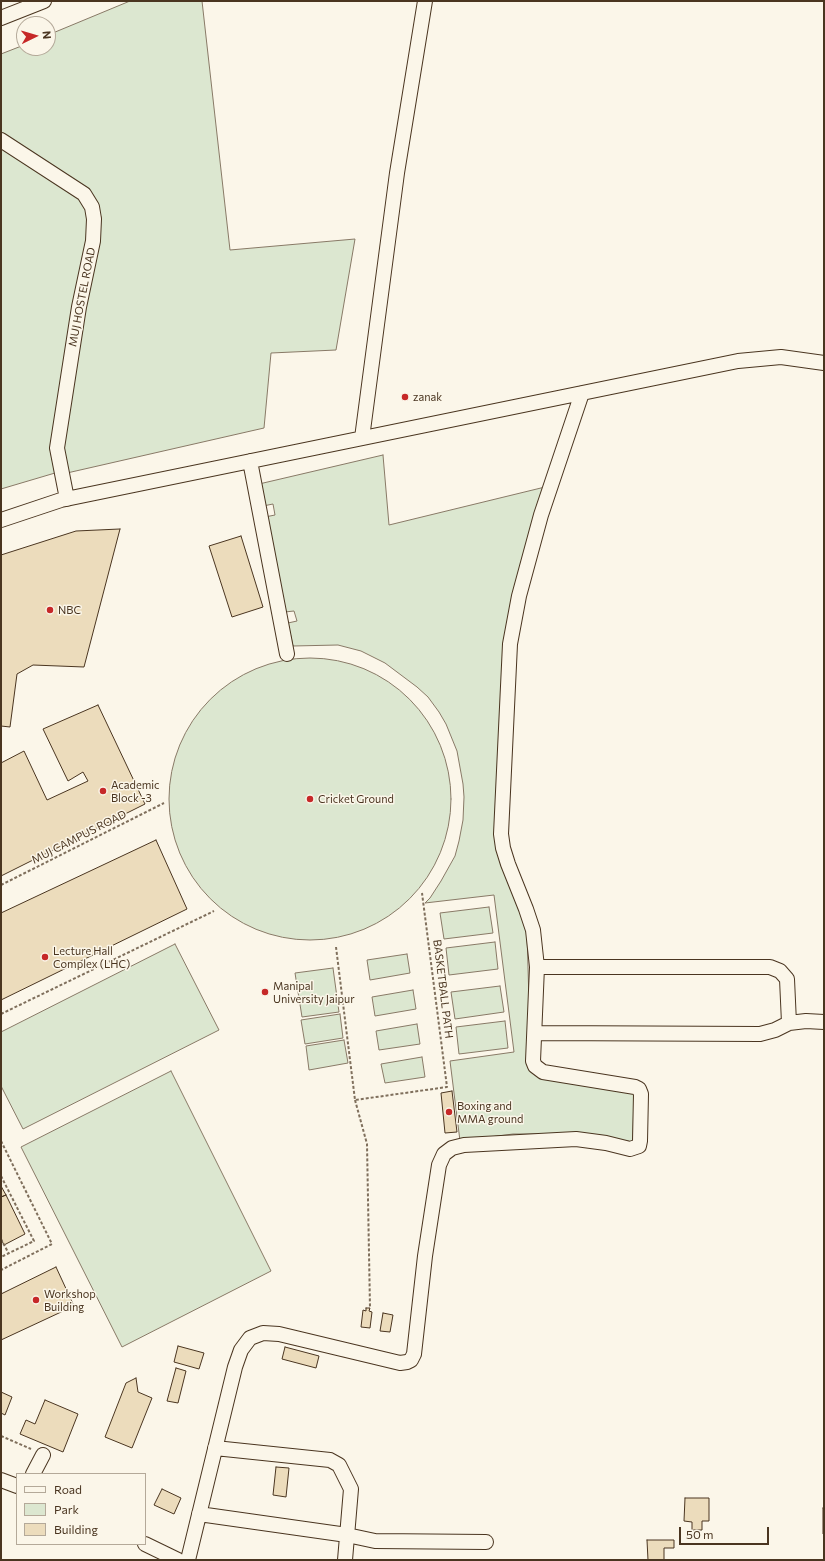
<!DOCTYPE html>
<html>
<head>
<meta charset="utf-8">
<style>
  body { margin:0 }
  #map { position:relative; width:825px; height:1561px; overflow:hidden; background:#fbf6e9; font-family:Commissioner,sans-serif }
  canvas { display:block }
  .frame { position:absolute; inset:0; border:2px solid #4a3520; pointer-events:none }
  .legend { position:absolute; left:16px; top:1473px; width:130px; height:72px; box-sizing:border-box; background:#fbf6e9; border:1px solid #b4a999; margin:0; padding:5px 7px; list-style:none; font-size:12px; color:#4a3520 }
  .legend li { display:flex; align-items:center; gap:8px; height:20px }
  .legend b { width:20px; border:1px solid #b4a999 }
  .north { position:absolute; left:16px; top:16px; width:40px; height:40px; box-sizing:border-box; background:#fbf6e9; border:1px solid #b4a999; border-radius:50%; rotate:85deg; font-size:11px; font-weight:700; line-height:16px; text-align:center; color:#4a3520 }
  .north::after { content:''; display:block; margin:auto; width:14px; height:18px; background:#c62828; clip-path:polygon(50% 0,100% 100%,50% 72%,0 100%) }
  .scale { position:absolute; left:679px; top:1527px; width:90px; height:18px; box-sizing:border-box; border:2px solid #4a3520; border-top:0; padding-left:5px; font-size:12px; line-height:14px; white-space:nowrap; color:#4a3520; -webkit-text-stroke:3px #fbf6e9; paint-order:stroke }
</style>
</head>
<body>
<div id="map">
<canvas width="825" height="1561"></canvas>
<div class="frame"></div>
<ul class="legend">
<li><b style="height:5px;background:#fbf6e9"></b>Road</li>
<li><b style="height:11px;background:#dce7d0"></b>Park</li>
<li><b style="height:11px;background:#ecdcbc"></b>Building</li>
</ul>
<div class="north">N</div>
<div class="scale">50 m</div>
</div>
<script>
const c = document.querySelector('canvas').getContext('2d');
c.lineJoin = 'round';
function fillPath(path, color) {
  c.fillStyle = color;
  c.fill(path, 'evenodd');
}
function toPath(rows) {
  const path = new Path2D();
  for (const r of rows) {
    if (r.length === 3) {
      path.moveTo(r[0] + r[2], r[1]);
      path.arc(r[0], r[1], r[2], 0, 2 * Math.PI);
      continue;
    }
    path.moveTo(r[0], r[1]);
    for (let i = 2; i < r.length; i += 2) path.lineTo(r[i], r[i + 1]);
  }
  return path;
}
function strokePath(path, color, width, dash) {
  c.strokeStyle = color;
  c.lineWidth = width;
  c.lineCap = dash ? 'butt' : 'round';
  c.setLineDash(dash || []);
  c.stroke(path);
}
function drawText(font, color, halo, rows, align = 'center') {
  c.font = font + ' Commissioner,sans-serif';
  c.lineWidth = 3;
  c.setLineDash([]);
  c.textBaseline = 'middle';
  c.strokeStyle = halo;
  c.fillStyle = color;
  for (const [text, x, y, turn = 0] of rows) {
    c.save();
    c.translate(x, y);
    c.rotate((+turn || 0) * Math.PI / 180);
    c.textAlign = isNaN(turn) ? turn : align;
    if (halo) c.strokeText(text, 0, 0);
    c.fillText(text, 0, 0);
    c.restore();
  }
}
const green = toPath([
  [130,1,202,1,230,250,355,239,336,350,271,353,264,428,67,473,62,441,75,345,96,255,101,217,88,191,1,135,1,54,24,45,24,48,48,48,48,35,130,1],
  [1,147,76,196,87,207,89,219,86,254,61,402,50,449,55,473,1,489,1,147],
  [383,455,389,525,545,487,523,566,497,843,527,933,531,1070,634,1089,633,1142,582,1134,513,1134,460,1141,450,1061,514,1052,494,895,425,903,430,898,441,881,455,856,459,841,463,820,464,797,463,784,457,751,446,724,439,712,428,697,417,687,385,663,361,651,338,645,293,646,288,623,297,621,294,611,285,612,265,517,275,515,273,504,263,506,259,484,383,455],
  [310,799,141],
  [489,907,493,933,444,939,440,913,489,907],
  [495,942,498,969,449,975,446,948,495,942],
  [175,944,219,1030,23,1129,1,1086,1,1032,175,944],
  [407,954,410,973,370,980,367,960,407,954],
  [333,968,339,1012,302,1017,295,973,333,968],
  [500,986,504,1012,455,1019,451,992,500,986],
  [413,990,416,1009,375,1016,372,997,413,990],
  [340,1014,343,1038,305,1044,301,1020,340,1014],
  [505,1021,508,1048,459,1054,456,1027,505,1021],
  [417,1024,420,1044,379,1050,376,1031,417,1024],
  [344,1040,348,1063,309,1070,306,1046,344,1040],
  [422,1057,425,1077,385,1083,381,1064,422,1057],
  [171,1071,271,1271,122,1347,21,1147,171,1071]
]);
fillPath(green, '#dce7d0');
strokePath(green, '#887966', 1);
const building = toPath([
  [120,529,84,667,33,665,17,674,10,727,1,726,1,555,76,531,120,529],
  [241,536,263,607,232,617,209,546,241,536],
  [98,705,145,804,1,876,1,763,24,751,47,800,88,781,83,772,68,781,43,729,98,705],
  [156,840,187,909,1,1000,1,913,156,840],
  [452,1091,457,1132,445,1133,441,1093,452,1091],
  [1,1186,6,1195,1,1197,1,1186],
  [6,1195,25,1234,4,1245,1,1239,1,1197,6,1195],
  [56,1267,74,1306,1,1340,1,1294,56,1267],
  [366,1308,370,1308,369,1311,372,1312,370,1328,361,1327,363,1310,366,1311,366,1308],
  [383,1313,393,1315,390,1332,380,1331,383,1313],
  [178,1346,204,1353,199,1369,174,1362,178,1346],
  [285,1347,319,1356,316,1368,282,1359,285,1347],
  [176,1368,186,1371,178,1403,167,1401,176,1368],
  [136,1378,138,1392,152,1398,132,1448,105,1437,126,1383,136,1378],
  [1,1392,12,1397,5,1415,1,1413,1,1392],
  [45,1400,78,1414,63,1452,20,1434,26,1420,35,1424,45,1400],
  [276,1467,289,1468,286,1497,273,1495,276,1467],
  [162,1489,181,1498,174,1514,154,1505,162,1489],
  [685,1498,709,1498,709,1521,702,1521,702,1530,692,1530,692,1522,684,1521,685,1498],
  [823,1508,824,1508,824,1534,823,1534,823,1508],
  [647,1540,674,1540,674,1548,664,1548,664,1560,648,1560,647,1540]
]);
fillPath(building, '#ecdcbc');
strokePath(building, '#4a3520', 1);
const minor = toPath([
  [1,18,44,1],
  [1,140,84,194,92,207,94,219,93,241,79,307,57,448,67,499],
  [362,438,397,173,425,1],
  [250,461,287,654],
  [1,520,61,500,738,361,781,357,824,363],
  [537,967,770,967,780,971,787,979,789,1023],
  [535,1033,760,1034,775,1030,789,1023,806,1021,824,1022],
  [215,1448,330,1460,339,1465,351,1489,345,1560],
  [33,1474,43,1455],
  [1,1480,17,1486],
  [199,1514,347,1535,375,1541,486,1542],
  [145,1544,178,1560],
  [188,1560,235,1367,241,1350,250,1338,263,1333,279,1334,400,1363,407,1362,411,1360,414,1354,425,1256,439,1165,444,1154,452,1148,464,1145,576,1139,606,1143,630,1149,639,1146,640,1141,641,1094,639,1089,635,1087,543,1072,535,1066,533,1061,537,967,533,930,526,909,508,864,503,848,501,834,510,644,519,596,541,515,582,393]
]);
strokePath(minor, '#4a3520', 16);
strokePath(toPath([
  [1,885,164,803],
  [336,947,355,1100,447,1087,422,893],
  [1,1014,214,911],
  [355,1100,367,1144,370,1308],
  [1,1141,52,1244,1,1270],
  [1,1176,34,1241,1,1257],
  [1,1239,9,1254],
  [1,1436,31,1449]
]), '#7f6f5c', 2, [3, 2]);
strokePath(minor, '#fbf6e9', 14);
for (const [x, y, r, color] of [
  [405,397,4,"#c62828"],
  [50,610,4,"#c62828"],
  [103,791,4,"#c62828"],
  [310,799,4,"#c62828"],
  [45,957,4,"#c62828"],
  [265,992,4,"#c62828"],
  [449,1112,4,"#c62828"],
  [36,1300,4,"#c62828"]
]) {
  const dot = new Path2D();
  dot.arc(x, y, r, 0, 2 * Math.PI);
  c.fillStyle = color;
  c.fill(dot);
  strokePath(dot, '#fbf6e9', 1.5);
}
drawText('11px', '#4a3520', '#fbf6e9', [
  ["MUJ HOSTEL ROAD",82,297,-79],
  ["MUJ CAMPUS ROAD",79,837,-27],
  ["BASKETBALL PATH",443,989,83]
]);
drawText('11px', '#4a3520', '#fbf6e9', [
  ["zanak",413,397],
  ["NBC",58,610],
  ["Academic",111,785],
  ["Block -3",111,798],
  ["Cricket Ground",318,799],
  ["Lecture Hall",53,951],
  ["Complex (LHC)",53,964],
  ["Manipal",273,986],
  ["University Jaipur",273,999],
  ["Boxing and",457,1106],
  ["MMA ground",457,1119],
  ["Workshop",44,1294],
  ["Building",44,1307]
], 'left');
</script>
</body>
</html>
